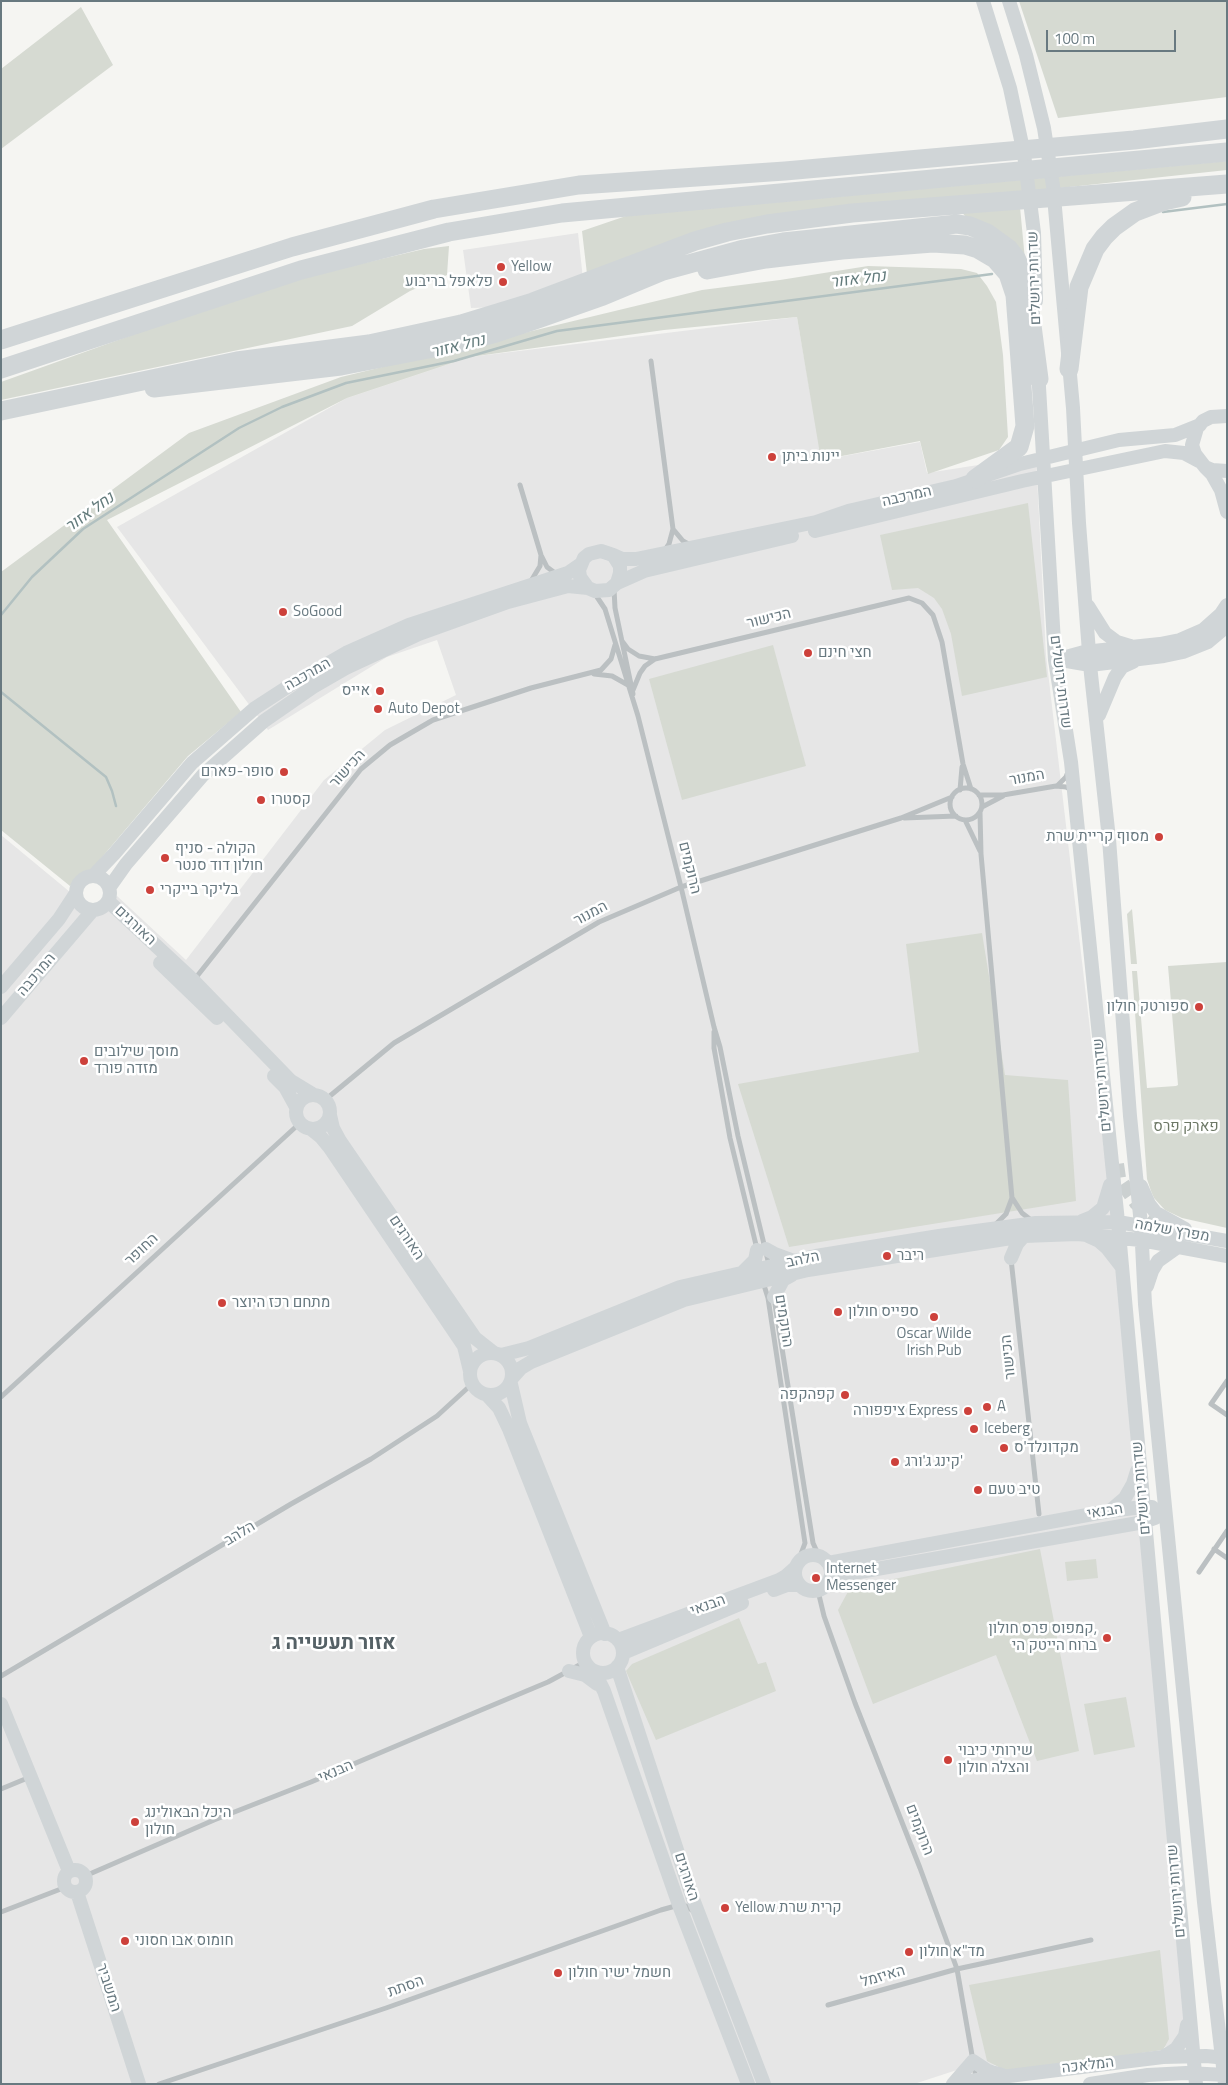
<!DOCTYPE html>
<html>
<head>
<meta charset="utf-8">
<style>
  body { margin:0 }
  #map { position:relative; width:1228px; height:2085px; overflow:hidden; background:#f5f5f2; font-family:"Titillium Web",sans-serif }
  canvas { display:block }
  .frame { position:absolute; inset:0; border:2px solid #687980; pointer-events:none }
  .scale { position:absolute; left:1046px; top:30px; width:130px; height:22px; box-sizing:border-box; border:2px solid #687980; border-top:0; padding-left:6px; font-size:15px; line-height:18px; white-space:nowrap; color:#687980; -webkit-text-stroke:4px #fff; paint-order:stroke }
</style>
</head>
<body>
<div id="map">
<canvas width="1228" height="2085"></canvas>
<div class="frame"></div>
<div class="scale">100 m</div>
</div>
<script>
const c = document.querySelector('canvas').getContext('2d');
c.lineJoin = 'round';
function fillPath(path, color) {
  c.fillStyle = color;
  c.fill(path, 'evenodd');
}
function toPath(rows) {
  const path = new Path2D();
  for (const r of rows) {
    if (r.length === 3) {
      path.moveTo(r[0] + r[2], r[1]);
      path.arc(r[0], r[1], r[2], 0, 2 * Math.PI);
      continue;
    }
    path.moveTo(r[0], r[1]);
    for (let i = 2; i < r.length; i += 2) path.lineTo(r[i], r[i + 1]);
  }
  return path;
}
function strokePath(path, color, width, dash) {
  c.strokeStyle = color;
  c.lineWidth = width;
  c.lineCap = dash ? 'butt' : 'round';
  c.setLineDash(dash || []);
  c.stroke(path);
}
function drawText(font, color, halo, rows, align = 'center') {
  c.font = font + ' "Titillium Web",Heebo,sans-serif';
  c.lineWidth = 5;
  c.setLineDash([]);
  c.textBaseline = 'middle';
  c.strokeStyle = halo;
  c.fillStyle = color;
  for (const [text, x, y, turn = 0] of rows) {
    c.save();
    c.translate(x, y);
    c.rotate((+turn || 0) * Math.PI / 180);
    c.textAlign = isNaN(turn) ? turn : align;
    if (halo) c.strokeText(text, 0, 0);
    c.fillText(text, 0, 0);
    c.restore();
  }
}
fillPath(toPath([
  [578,233,583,279,501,307,471,308,463,250],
  [797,317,822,460,920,442,927,473,1036,456,1046,655,1118,1268,1184,2019,1182,2030,1171,2045,1165,2047,963,2068,914,2084,1,2084,1,835,99,916,117,896,186,960,324,780,385,730,456,695,437,640,387,657,268,730,117,527,347,398,470,357]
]), '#e6e6e6');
fillPath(toPath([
  [1019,1,1227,1,1227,97,1058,118],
  [81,7,113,65,1,149,1,69],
  [1227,161,1227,170,754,221,587,274,582,231,626,216],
  [1020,207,1025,260,965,216,961,211],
  [449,246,447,275,410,291,352,326,1,400,1,382,174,320,313,275,424,249],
  [868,266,961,269,977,273,987,286,996,302,1003,355,1008,437,999,450,928,474,920,441,821,460,797,317,664,330,470,357,347,398,107,520,241,712,188,756,92,869,79,876,70,886,1,830,1,572,189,433,341,377,702,290,780,280],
  [1028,503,1047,677,962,696,951,634,942,609,934,598,918,588,892,590,880,535],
  [773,645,806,766,682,800,649,679],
  [1132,909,1137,964,1131,964,1127,914],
  [982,933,1005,1075,1068,1080,1076,1201,789,1247,738,1084,919,1052,906,944],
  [1227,962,1227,1228,1182,1218,1165,1210,1154,1198,1151,1191,1147,1179,1132,971,1137,971,1147,1088,1176,1086,1178,1085,1168,966],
  [1040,1549,1079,1751,1037,1761,996,1655,873,1704,838,1610,850,1588],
  [1096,1559,1098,1578,1067,1581,1065,1562],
  [739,1618,758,1664,766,1662,776,1691,656,1740,626,1671,632,1664],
  [1126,1697,1135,1747,1094,1755,1084,1704],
  [1160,1950,1169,2039,1163,2050,1008,2072,987,2061,969,1985]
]), '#d6dad2');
strokePath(toPath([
  [1163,212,1227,204],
  [1,615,32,577,83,529,239,428,282,407,346,383,454,361,557,331,992,274],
  [1,692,106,777,112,791,116,806]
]), '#b2c1c1', 2.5);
strokePath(toPath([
  [1117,1164,1119,1178,1136,1203,1158,1223,1173,1231]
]), '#cbd0d0', 14, [14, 7]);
strokePath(toPath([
  [651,361,673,529,669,544,665,550],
  [520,485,541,555,547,567,555,573],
  [673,529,683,541,690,545],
  [531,581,540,566,541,555],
  [614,589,615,608,633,694],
  [595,594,605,609,638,716,681,887,714,1027,720,1047,738,1136,769,1265],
  [622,641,628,649,639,656,655,659,909,598,922,603,933,615,942,642,963,764,971,789],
  [594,674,612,676,628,685],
  [633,690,640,673,645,666,655,659],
  [1057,786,1066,777,1068,772],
  [966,804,16],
  [960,790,962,767],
  [979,795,1003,795,1056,786,1066,787,1072,790],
  [982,807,1003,796],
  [980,812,981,854,1012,1198,1006,1214,996,1224],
  [904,818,956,816],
  [965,820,980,851],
  [194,980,361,769,390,745,433,720,531,688,601,670,611,659,615,645],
  [714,1032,714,1048,730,1138,757,1249],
  [325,1100,394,1043,599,922,681,887,901,818,952,797],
  [1013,1199,1022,1213,1031,1220],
  [1011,1259,1039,1514],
  [763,1282,768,1298,805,1543,798,1562],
  [774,1298,813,1543,818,1554,823,1558],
  [1227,1381,1211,1404,1227,1415],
  [1,1397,300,1123],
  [1214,1549,1227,1558],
  [1199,1572,1227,1531],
  [818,1591,824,1616,855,1703,920,1868,957,1969,976,2078],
  [1,1676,291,1504,371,1459,437,1416,472,1384],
  [1,1789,30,1777],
  [85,1876,214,1820,311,1782,474,1713,548,1682,585,1662],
  [1,1912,66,1887],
  [828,2005,957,1969,1091,1940],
  [159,2084,386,2008,661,1910,679,1905,686,1906,693,1911]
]), '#bbc0c2', 5);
strokePath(toPath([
  [983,1,1010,88,1024,154,1034,233,1036,301],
  [1009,1,1026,55,1044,128,1053,186,1073,408,1079,523,1090,665,1109,839,1130,1116,1141,1225,1145,1304,1204,1902,1225,2084],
  [1038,370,1055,660,1071,762,1118,1222,1196,2084],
  [1227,416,1211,417,1203,421,1197,428,1192,445,1195,454,1205,467,1212,470,1227,471],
  [1205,467,1212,474,1221,490,1227,512],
  [815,531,1022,481,1165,451,1184,453,1199,461],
  [613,555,622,559,636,559,816,522,848,511,956,486,1020,464,1119,440,1175,435,1200,425],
  [617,583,644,571,792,536],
  [1088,606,1105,633,1117,642,1130,646],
  [1055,660,1084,652,1160,644,1180,640,1203,630,1221,614,1227,605],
  [1061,660,1090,665,1164,656,1183,652,1208,642,1227,626],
  [1099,715,1115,677,1122,667,1133,662],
  [93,876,114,854,192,763,255,708,292,684,346,653,409,625,568,573,581,564],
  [93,893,17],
  [109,888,126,864,203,775,264,721,313,687,346,668,419,634,508,602,568,586,588,588,595,591,609,590,617,583,620,573,620,566,613,555,601,551,589,554,584,558,579,570,580,577,588,588],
  [108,901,194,981,291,1081,314,1095],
  [160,963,217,1018],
  [1,987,59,919,76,893],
  [1,1018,93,910],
  [274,1076,285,1087,296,1107],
  [313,1112,17],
  [330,1115,333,1128,340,1141,475,1338,494,1353],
  [311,1129,321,1137,330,1148,464,1346,470,1371],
  [1141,1186,1149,1204,1156,1213,1185,1229],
  [1082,1221,1092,1217,1103,1208,1110,1185],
  [1088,1236,1099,1241,1107,1248,1121,1266],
  [766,1249,775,1254,794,1261],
  [1011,1258,1017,1244,1024,1236],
  [742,1273,755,1260,757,1250],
  [1147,1286,1152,1271,1158,1261,1179,1246],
  [774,1297,783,1280,792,1275],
  [491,1374,21],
  [501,1355,529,1348,680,1287,816,1256,939,1236,1036,1223,1118,1222,1227,1241],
  [512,1378,521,1368,531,1362,684,1300,808,1270,1024,1236,1077,1234,1141,1240,1227,1256],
  [511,1384,520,1423,605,1634],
  [488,1396,499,1408,509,1429,591,1637],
  [1111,1510,1125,1498,1133,1484,1137,1471],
  [813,1573,18],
  [828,1563,1109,1511,1143,1507,1152,1507],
  [831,1577,1144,1522,1155,1518,1164,1510],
  [774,1590,787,1585,798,1585],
  [603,1653,20],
  [618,1640,779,1580,786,1576,795,1568],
  [623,1653,742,1603],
  [617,1667,693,1899,764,2084],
  [569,1671,585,1675,597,1684],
  [594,1671,604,1691,679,1905,748,2084],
  [1,1704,69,1871],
  [75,1881,11],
  [77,1892,139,2084],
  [1163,2057,1176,2049,1185,2036,1187,2025],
  [953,2084,973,2061,988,2071,1002,2075],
  [955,2084,977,2080,1163,2057,1206,2056,1227,2058],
  [1090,2084,1148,2075,1186,2073,1227,2075]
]), '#d0d5d7', 14);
strokePath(toPath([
  [707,270,766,259,842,250,933,243,965,245,978,249,995,259,1008,274,1015,295,1025,426,1019,447,975,479],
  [1,340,292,247,434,209,579,185,785,171,1134,140,1227,129],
  [1,369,301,270,449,232,562,213,1227,152],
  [1069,369,1079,287,1095,249,1104,237,1114,227,1135,212,1164,201,1182,197],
  [154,388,341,366,459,343,496,333,535,320,603,296,663,271,744,249,783,242,957,224,970,226,987,233,1009,249,1016,258,1026,280,1039,379],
  [1,411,237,361,369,344,461,324,533,302,695,241,727,232,767,224,852,213,1227,184]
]), '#d0d5d7', 19);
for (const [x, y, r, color] of [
  [501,267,5,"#cd413b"],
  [503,282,5,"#cd413b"],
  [772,457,5,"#cd413b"],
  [283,612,5,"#cd413b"],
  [808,653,5,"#cd413b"],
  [380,691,5,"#cd413b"],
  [378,709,5,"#cd413b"],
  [284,772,5,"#cd413b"],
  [261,800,5,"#cd413b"],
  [1159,837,5,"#cd413b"],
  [165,858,5,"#cd413b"],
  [150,890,5,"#cd413b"],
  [1199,1007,5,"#cd413b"],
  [84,1061,5,"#cd413b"],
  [887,1256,5,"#cd413b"],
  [222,1303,5,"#cd413b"],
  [838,1312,5,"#cd413b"],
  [934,1317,5,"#cd413b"],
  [845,1395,5,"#cd413b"],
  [987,1407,5,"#cd413b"],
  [968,1411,5,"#cd413b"],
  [974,1429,5,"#cd413b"],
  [1004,1448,5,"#cd413b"],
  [895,1462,5,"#cd413b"],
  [978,1490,5,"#cd413b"],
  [816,1578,5,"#cd413b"],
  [1107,1638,5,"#cd413b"],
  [948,1760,5,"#cd413b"],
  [135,1822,5,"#cd413b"],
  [725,1908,5,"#cd413b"],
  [125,1941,5,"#cd413b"],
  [909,1952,5,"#cd413b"],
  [558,1973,5,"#cd413b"]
]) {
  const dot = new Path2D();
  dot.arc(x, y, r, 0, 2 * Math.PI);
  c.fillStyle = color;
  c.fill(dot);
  strokePath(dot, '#fff', 2);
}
drawText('15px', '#687980', '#fff', [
  ["Yellow",511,267],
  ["פלאפל בריבוע",493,282,"right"],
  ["יינות ביתן",782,457],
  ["SoGood",293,612],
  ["חצי חינם",818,653],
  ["אייס",370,691,"right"],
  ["Auto Depot",388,709],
  ["סופר-פארם",274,772,"right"],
  ["קסטרו",271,800],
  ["מסוף קריית שרת",1149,837,"right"],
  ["הקולה - סניף",175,849],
  ["חולון דוד סנטר",175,866],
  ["בליקר בייקרי",160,890],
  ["ספורטק חולון",1189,1007,"right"],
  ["מוסך שילובים",94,1052],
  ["מזדה פורד",94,1069],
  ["ריבר",897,1256],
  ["מתחם רכז היוצר",232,1303],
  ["ספייס חולון",848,1312],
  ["Oscar Wilde",934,1334,"center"],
  ["Irish Pub",934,1351,"center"],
  ["קפהקפה",835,1395,"right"],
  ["A",997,1407],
  ["ציפפורה Express",958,1411,"right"],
  ["Iceberg",984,1429],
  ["מקדונלד'ס",1014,1448],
  ["קינג ג'ורג'",905,1462],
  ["טיב טעם",988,1490],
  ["Internet",826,1569],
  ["Messenger",826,1586],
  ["קמפוס פרס חולון,",1097,1629,"right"],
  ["ברוח הייטק הי",1097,1646,"right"],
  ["שירותי כיבוי",958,1751],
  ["והצלה חולון",958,1768],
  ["היכל הבאולינג",145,1813],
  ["חולון",145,1830],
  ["Yellow קרית שרת",735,1908],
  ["חומוס אבו חסוני",135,1941],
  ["מד\"א חולון",919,1952],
  ["חשמל ישיר חולון",568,1973]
], 'left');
drawText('15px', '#687980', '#fff', [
  ["שדרות ירושלים",1035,278,-92],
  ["המרכבה",907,497,-13],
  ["הכישור",769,619,-14],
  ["המרכבה",308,675,-30],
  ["שדרות ירושלים",1060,682,83],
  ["הכישור",348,769,-48],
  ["המנור",1027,778,-10],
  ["הרוקמים",689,868,76],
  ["המנור",591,914,-28],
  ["האורגים",135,926,43],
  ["המרכבה",37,975,-50],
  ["שדרות ירושלים",1103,1085,-95],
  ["מפרץ שלמה",1172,1231,10],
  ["האורגים",406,1238,56],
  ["החופר",142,1250,-43],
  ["הלהב",803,1260,-12],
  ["הרוקמים",783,1321,81],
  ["הכישור",1009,1357,-96],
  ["שדרות ירושלים",1142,1488,-95],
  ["הבנאי",1105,1512,-9],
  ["הלהב",240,1534,-31],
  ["הבנאי",708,1606,-20],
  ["הבנאי",336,1772,-23],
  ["הרוקמים",919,1830,69],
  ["האורגים",686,1877,72],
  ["שדרות ירושלים",1177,1891,-95],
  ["האיזמל",883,1977,-16],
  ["הסתת",406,1987,-20],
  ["המשביר",108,1988,72],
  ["המלאכה",1088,2066,-7]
]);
drawText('15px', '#6d7866', '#fff', [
  ["פארק פרס",1186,1127]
]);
drawText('italic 16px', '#637b7c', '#fff', [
  ["נחל אזור",858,280,-7],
  ["נחל אזור",458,347,-14],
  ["נחל אזור",90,513,-36]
]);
drawText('bold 20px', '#556166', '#fff', [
  ["אזור תעשייה ג",334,1644]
]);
</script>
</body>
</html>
